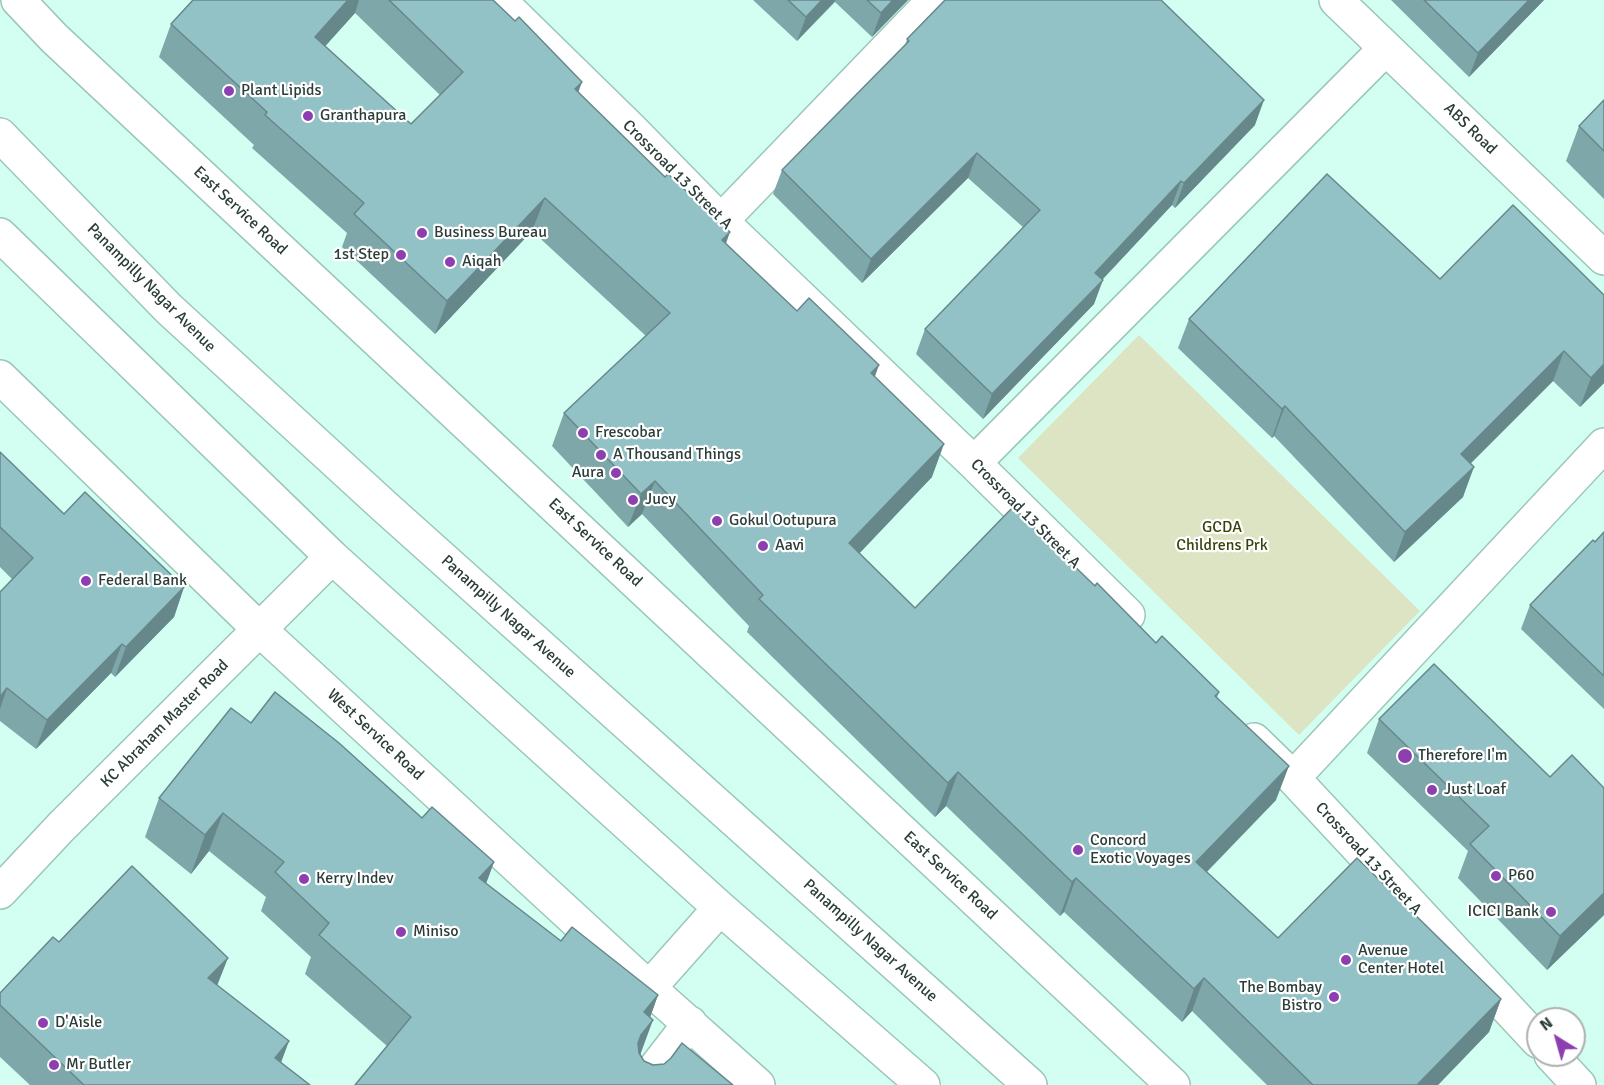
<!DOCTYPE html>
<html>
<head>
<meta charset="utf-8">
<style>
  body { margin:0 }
  #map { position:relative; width:1604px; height:1085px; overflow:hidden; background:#d2fff1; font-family:Signika,sans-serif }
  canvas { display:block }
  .north { position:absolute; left:1526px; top:1007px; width:60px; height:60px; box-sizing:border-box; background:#fff; border:2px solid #abb2b0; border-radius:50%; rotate:323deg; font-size:16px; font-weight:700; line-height:24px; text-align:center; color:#2c3e39 }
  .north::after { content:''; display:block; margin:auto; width:21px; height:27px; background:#8d3eaf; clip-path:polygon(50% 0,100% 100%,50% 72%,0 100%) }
</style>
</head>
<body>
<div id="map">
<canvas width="1604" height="1085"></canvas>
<div class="north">N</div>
</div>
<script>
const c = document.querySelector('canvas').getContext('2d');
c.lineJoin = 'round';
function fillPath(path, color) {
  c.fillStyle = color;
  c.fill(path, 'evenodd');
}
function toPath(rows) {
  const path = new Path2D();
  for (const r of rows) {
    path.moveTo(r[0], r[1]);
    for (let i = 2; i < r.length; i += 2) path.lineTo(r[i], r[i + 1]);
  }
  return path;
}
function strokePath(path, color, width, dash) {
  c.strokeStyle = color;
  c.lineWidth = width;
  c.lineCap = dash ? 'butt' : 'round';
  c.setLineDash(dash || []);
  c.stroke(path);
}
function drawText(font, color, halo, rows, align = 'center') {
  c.font = font + ' Signika,sans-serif';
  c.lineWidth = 4.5;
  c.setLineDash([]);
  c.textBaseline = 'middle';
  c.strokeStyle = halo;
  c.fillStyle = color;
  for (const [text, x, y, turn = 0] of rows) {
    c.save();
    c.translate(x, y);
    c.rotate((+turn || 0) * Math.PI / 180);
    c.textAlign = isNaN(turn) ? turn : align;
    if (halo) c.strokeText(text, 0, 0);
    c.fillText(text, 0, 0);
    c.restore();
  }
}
fillPath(toPath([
  [1139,335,1420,611,1299,735,1018,458]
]), '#dce4c4');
const minor = toPath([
  [18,0,54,38,1173,1085],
  [499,0,631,129,721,221,974,463,1128,615],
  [1336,0,1604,258],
  [0,135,169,309,385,507,1030,1085],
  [721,221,934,0],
  [0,235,332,557,720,908,923,1085],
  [0,377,260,630,649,988,758,1085],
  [974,463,1386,48],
  [1254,740,1293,778,1538,1041],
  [1293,778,1604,445],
  [0,892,61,827,332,557],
  [649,988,720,908],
  [1551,1055,1579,1085],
  [642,1085,690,1023]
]);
strokePath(minor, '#9bc6b9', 36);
strokePath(minor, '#fff', 33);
fillPath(toPath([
  [193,0,493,0,578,93,726,244,797,311,875,377,932,477,859,553,915,608,1095,586,1156,643,1219,692,1217,698,1276,800,1207,872,1278,938,1501,999,1489,1032,1438,1085,1267,1085,1192,1011,1182,1022,1064,912,1060,916,946,806,935,817,747,632,749,626,642,514,628,527,552,446,564,413,646,336,532,231,435,334,342,247,347,233,252,148,254,145,159,57,171,24],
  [355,13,440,95,411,124,325,46],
  [753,0,908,0,872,37,835,2,797,41],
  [1391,0,1544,0,1469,77],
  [907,39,1255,125,1175,208,1172,205,1102,280,1094,304,983,419,916,354,925,329,1024,228,968,178,862,283,773,194,782,170,905,46],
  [1604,100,1604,199,1566,161,1579,126],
  [1440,279,1604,295,1604,383,1580,407,1553,381,1470,464,1463,497,1394,562,1274,436,1272,438,1178,348,1189,319],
  [0,452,64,514,184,587,174,617,115,677,111,673,36,749,0,721,0,592,12,579,0,567],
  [1604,532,1604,709,1521,629,1530,605],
  [1379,719,1550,777,1604,788,1604,915,1547,970,1458,878,1468,851,1367,753],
  [251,723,422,818,494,862,486,883,561,941,658,995,650,1017,640,1055,644,1061,653,1065,733,1085,387,1046,305,974,311,957,261,911,266,897,209,851,191,874,145,837,159,798],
  [59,942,217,986,281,1062,310,1085,30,1085,0,1057,0,993]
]), '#7ea7aa');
fillPath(toPath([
  [348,0,359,0,355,13,303,71,315,37],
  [822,0,836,0,797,41,806,17],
  [893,0,908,0,872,37,881,13],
  [1529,0,1544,0,1469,77,1478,53],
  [582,82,570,115,575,89],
  [1264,100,1255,125,1175,208,1184,183],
  [977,153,968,178,862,283,871,259],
  [1181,181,1172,205,1086,297,1095,273],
  [545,198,532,231,435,334,447,301],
  [730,232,718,266,722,240],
  [1103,280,1094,304,983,419,992,394],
  [1564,351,1553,381,1450,484,1461,454],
  [1604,364,1604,383,1580,407,1591,378],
  [879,365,867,399,871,373],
  [1285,406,1274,436,1272,438,1282,409],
  [944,444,932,477,837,577,849,543],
  [1474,467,1463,497,1394,562,1405,532],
  [655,481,642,514,628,527,641,494],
  [184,587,174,617,115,677,126,647],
  [122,644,111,673,36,749,47,720],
  [7,688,0,709,0,697],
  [1289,766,1276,800,1184,895,1196,862],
  [958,772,946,806,935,817,948,783],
  [223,813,209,851,191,874,205,835],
  [494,862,480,900,479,878],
  [1076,878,1064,912,1060,916,1072,882],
  [1604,893,1604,915,1547,970,1560,936],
  [228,958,213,996,208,978],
  [1204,978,1192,1011,1182,1022,1194,989],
  [658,995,646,1029,653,1020,639,1058,627,1074,644,1012],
  [1501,999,1489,1032,1438,1085,1417,1085],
  [289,1041,275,1079,275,1058]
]), '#67888b');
const building = toPath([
  [193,0,348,0,315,37,411,124,463,72,389,0,493,0,515,21,519,17,582,82,575,89,665,177,668,174,730,232,722,240,797,311,809,298,879,365,871,373,944,444,849,543,915,608,1013,507,1095,586,1097,583,1156,643,1162,636,1219,692,1215,696,1289,766,1196,862,1278,938,1357,858,1501,999,1417,1085,1313,1085,1204,978,1194,989,1076,878,1072,882,958,772,948,783,759,599,763,595,655,481,641,494,564,413,670,313,545,198,447,301,354,214,364,203,265,115,267,112,171,24,193,0],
  [788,0,822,0,806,17,788,0],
  [867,0,893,0,881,13,867,0],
  [945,0,1161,0,1264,100,1184,183,1181,181,1095,273,1103,280,992,394,925,329,1040,210,977,153,871,259,782,170,909,41,907,39,945,0],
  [1424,0,1529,0,1478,53,1424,0],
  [1604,100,1604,151,1579,126,1604,100],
  [1327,174,1440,279,1513,205,1604,295,1604,364,1591,378,1564,351,1461,454,1474,467,1405,532,1285,406,1282,409,1189,319,1327,174],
  [0,452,64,514,85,492,184,587,126,647,122,644,47,720,7,688,0,697,0,592,33,558,0,527,0,452],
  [1604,532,1604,676,1530,605,1593,540,1595,542,1604,532],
  [1434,664,1550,777,1572,755,1604,788,1604,893,1560,936,1470,844,1489,826,1379,719,1434,664],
  [275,692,339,743,422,818,432,807,494,862,479,878,561,941,572,927,658,995,644,1012,653,1020,641,1035,638,1043,639,1053,644,1061,653,1065,664,1064,671,1058,682,1043,733,1085,355,1085,411,1017,319,935,329,923,275,872,284,862,223,813,205,835,159,798,231,708,251,723,275,692],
  [132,866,228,958,208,978,289,1041,275,1058,310,1085,84,1085,0,1005,0,993,53,937,59,942,132,866]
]);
fillPath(building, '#93c2c6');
strokePath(building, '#67888b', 1.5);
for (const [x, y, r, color] of [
  [229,91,6,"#8d3eaf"],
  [308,116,6,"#8d3eaf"],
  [422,233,6,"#8d3eaf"],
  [401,255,6,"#8d3eaf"],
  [450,262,6,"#8d3eaf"],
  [583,433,6,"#8d3eaf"],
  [601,455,6,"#8d3eaf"],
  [616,473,6,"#8d3eaf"],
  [633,500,6,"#8d3eaf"],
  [717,521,6,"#8d3eaf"],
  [763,546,6,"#8d3eaf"],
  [86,581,6,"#8d3eaf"],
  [1405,756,8,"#8d3eaf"],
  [1432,790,6,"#8d3eaf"],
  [1078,850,6,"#8d3eaf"],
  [1496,876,6,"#8d3eaf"],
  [304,879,6,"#8d3eaf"],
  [1551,912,6,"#8d3eaf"],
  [401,932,6,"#8d3eaf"],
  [1346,960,6,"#8d3eaf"],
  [1334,997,6,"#8d3eaf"],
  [43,1023,6,"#8d3eaf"],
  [54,1065,6,"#8d3eaf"]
]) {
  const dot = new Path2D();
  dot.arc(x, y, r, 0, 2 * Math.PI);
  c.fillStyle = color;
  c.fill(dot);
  strokePath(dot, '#fff', 2);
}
drawText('16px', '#2c3e39', '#fff', [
  ["Plant Lipids",241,91],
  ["Granthapura",320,116],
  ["Business Bureau",434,233],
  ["1st Step",389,255,"right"],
  ["Aiqah",462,262],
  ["Frescobar",595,433],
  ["A Thousand Things",613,455],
  ["Aura",604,473,"right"],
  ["Jucy",645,500],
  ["Gokul Ootupura",729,521],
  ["Aavi",775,546],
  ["Federal Bank",98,581],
  ["Therefore I'm",1418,756],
  ["Just Loaf",1444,790],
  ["Concord",1090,841],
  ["Exotic Voyages",1090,859],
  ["P60",1508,876],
  ["Kerry Indev",316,879],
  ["ICICI Bank",1539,912,"right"],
  ["Miniso",413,932],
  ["Avenue",1358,951],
  ["Center Hotel",1358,969],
  ["The Bombay",1322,988,"right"],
  ["Bistro",1322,1006,"right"],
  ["D'Aisle",55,1023],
  ["Mr Butler",66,1065]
], 'left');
drawText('16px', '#2c3e39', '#fff', [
  ["ABS Road",1470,129,44],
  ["Crossroad 13 Street A",677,175,45],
  ["East Service Road",240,211,43],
  ["Panampilly Nagar Avenue",151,288,45],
  ["Crossroad 13 Street A",1025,514,45],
  ["East Service Road",595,543,43],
  ["Panampilly Nagar Avenue",508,617,42],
  ["KC Abraham Master Road",165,724,-45],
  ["West Service Road",375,735,43],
  ["Crossroad 13 Street A",1368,859,47],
  ["East Service Road",950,876,43],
  ["Panampilly Nagar Avenue",870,941,42]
]);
drawText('16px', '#39420a', '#fff', [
  ["GCDA",1222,528],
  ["Childrens Prk",1222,546]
]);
</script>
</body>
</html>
